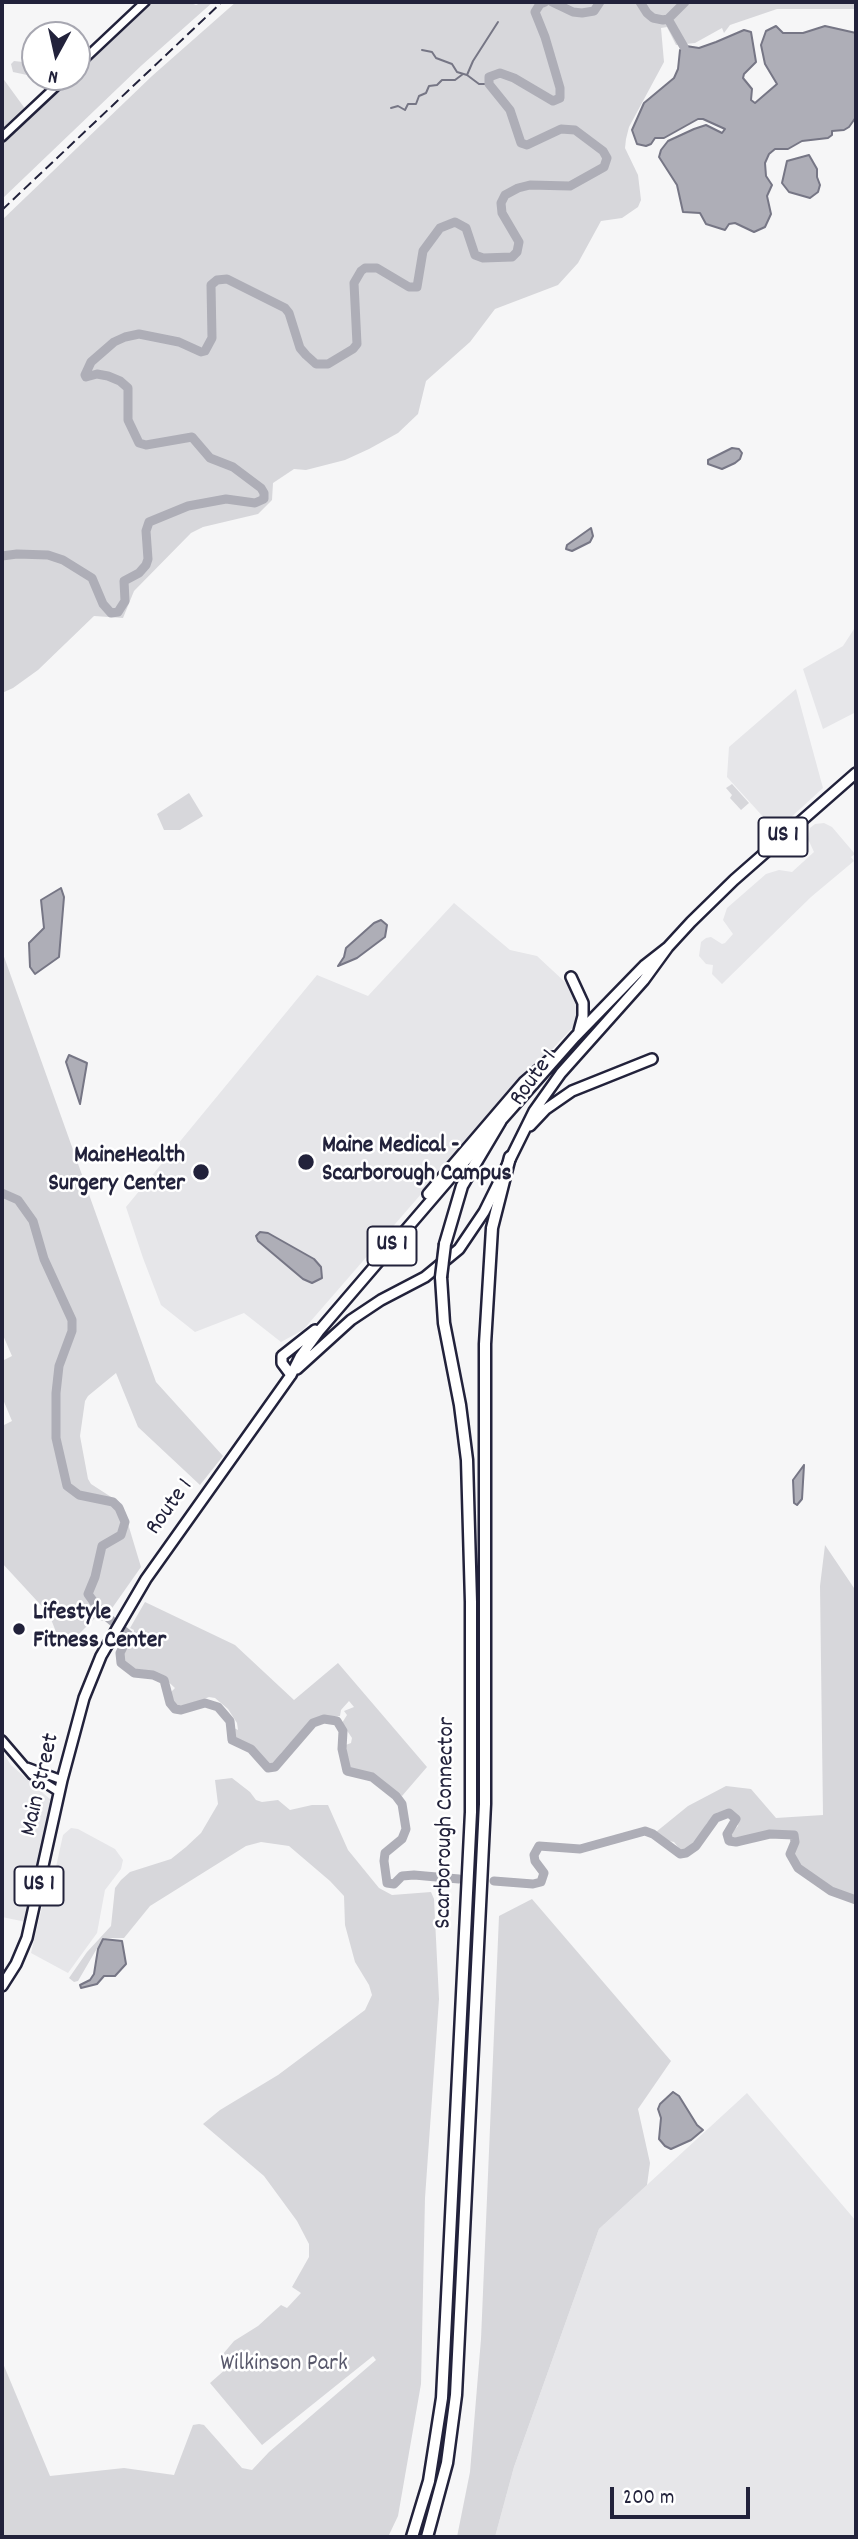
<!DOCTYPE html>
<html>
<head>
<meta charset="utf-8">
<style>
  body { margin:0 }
  #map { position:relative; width:858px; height:2539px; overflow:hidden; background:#f6f6f7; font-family:Dekko,sans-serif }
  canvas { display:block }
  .frame { position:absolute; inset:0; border:4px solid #22223b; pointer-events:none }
  .north { position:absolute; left:21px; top:21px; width:70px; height:70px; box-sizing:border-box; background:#fff; border:2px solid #a7a7b1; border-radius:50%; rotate:188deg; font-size:19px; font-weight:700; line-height:28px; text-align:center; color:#22223b }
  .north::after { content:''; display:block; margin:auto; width:24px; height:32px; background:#22223b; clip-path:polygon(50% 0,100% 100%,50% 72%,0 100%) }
  .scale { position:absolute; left:610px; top:2487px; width:140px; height:32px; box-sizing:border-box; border:4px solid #22223b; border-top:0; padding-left:9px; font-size:21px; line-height:24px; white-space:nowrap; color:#22223b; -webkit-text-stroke:5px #fff; paint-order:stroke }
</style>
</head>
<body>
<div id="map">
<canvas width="858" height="2539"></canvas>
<div class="frame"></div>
<div class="north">N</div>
<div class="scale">200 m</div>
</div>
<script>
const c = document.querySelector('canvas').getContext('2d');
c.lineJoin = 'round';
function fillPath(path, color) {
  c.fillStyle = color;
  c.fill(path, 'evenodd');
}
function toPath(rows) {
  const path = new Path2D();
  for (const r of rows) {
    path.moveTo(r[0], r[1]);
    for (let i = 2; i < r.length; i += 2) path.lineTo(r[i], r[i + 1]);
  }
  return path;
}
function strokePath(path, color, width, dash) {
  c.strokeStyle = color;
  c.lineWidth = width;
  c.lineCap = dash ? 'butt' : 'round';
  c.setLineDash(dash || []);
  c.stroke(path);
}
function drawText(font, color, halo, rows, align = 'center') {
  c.font = font + ' Dekko,sans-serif';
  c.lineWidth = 5;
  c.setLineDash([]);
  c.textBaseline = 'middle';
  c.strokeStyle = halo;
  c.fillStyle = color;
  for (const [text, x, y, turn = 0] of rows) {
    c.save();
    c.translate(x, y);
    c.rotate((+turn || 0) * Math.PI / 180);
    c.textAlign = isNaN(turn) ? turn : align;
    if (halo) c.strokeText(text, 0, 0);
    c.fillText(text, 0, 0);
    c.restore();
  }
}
fillPath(toPath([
  [856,626,856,712,823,729,803,669,843,646],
  [796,689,823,788,776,831,727,777,729,747],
  [824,823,832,827,855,854,851,857,854,861,811,897,722,984,712,974,713,965,706,964,699,956,701,942,706,938,711,937,722,944,725,943,733,934,723,920,727,908,766,874,779,870,792,872,814,852,808,839,810,828,815,824],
  [454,903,510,950,537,956,566,983,573,992,579,1009,576,1024,488,1117,303,1330,281,1342,244,1313,195,1332,161,1305,143,1258,126,1207,317,975,368,996],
  [2,1751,11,1765,51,1800,26,1922,2,1917],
  [71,1828,78,1829,115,1849,123,1860,121,1869,105,1890,97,1933,68,1973,31,1953,46,1890,52,1885,63,1835],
  [747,2093,856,2221,856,2537,495,2537,514,2467,599,2229]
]), '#e6e6e9');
fillPath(toPath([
  [153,2,188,2,196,5,203,2,213,2,142,65,2,199,2,145,74,77,77,77,77,74],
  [236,2,856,2,856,9,777,9,730,25,724,33,722,28,695,43,676,45,667,27,661,28,664,62,629,127,626,139,625,148,638,175,641,200,638,207,622,218,601,221,578,263,558,285,495,309,470,342,426,381,418,414,398,433,369,449,345,460,306,470,294,469,273,483,272,500,258,514,203,527,191,533,134,591,123,618,94,616,38,670,13,688,2,693,2,220,152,76],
  [14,61,23,62,28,66,30,68,27,75,13,72,11,64],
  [2,77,26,110,2,133],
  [732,784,749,803,741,810,730,798,732,795,726,788],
  [189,793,203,816,180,830,164,830,157,814],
  [2,951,156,1382,223,1456,200,1485,138,1427,116,1373,88,1396,85,1401,80,1436,88,1479,91,1484,122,1504,141,1567,103,1621,94,1619,78,1635,69,1638,56,1632,49,1614,2,1563,2,1426,12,1421,2,1397,2,1361,12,1356,2,1333],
  [825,1545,856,1591,856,1897,824,1884,792,1859,797,1846,796,1840,787,1831,773,1830,740,1837,732,1837,730,1834,738,1826,739,1817,730,1809,717,1813,707,1823,699,1837,686,1850,681,1851,674,1842,664,1840,656,1832,688,1806,726,1786,751,1789,776,1818,823,1815,820,1586],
  [145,1602,235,1645,294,1700,338,1663,427,1767,402,1796,369,1773,351,1772,343,1746,351,1743,352,1738,342,1723,347,1715,344,1711,354,1707,349,1701,341,1710,340,1716,323,1716,308,1723,281,1753,277,1762,269,1765,251,1745,241,1742,233,1735,234,1728,238,1730,237,1723,228,1709,215,1698,209,1697,189,1705,176,1706,170,1693,175,1688,160,1674,135,1671,123,1661,122,1654,125,1645,132,1645,134,1643,134,1630,130,1628],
  [232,1778,250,1792,256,1800,262,1802,278,1800,290,1810,312,1805,328,1805,348,1850,379,1888,392,1895,431,1892,434,1899,439,1999,425,2198,421,2384,398,2516,388,2537,2,2537,2,2361,50,2476,124,2468,174,2475,193,2425,199,2424,204,2425,242,2468,252,2470,269,2452,376,2360,373,2356,262,2445,210,2383,227,2368,226,2356,223,2354,234,2341,258,2326,281,2305,287,2308,301,2293,292,2287,309,2257,309,2244,297,2221,264,2176,203,2124,220,2110,278,2075,365,2010,372,1995,369,1985,355,1962,345,1925,344,1896,330,1881,289,1846,261,1842,246,1846,150,1906,124,1938,103,1938,78,1981,74,1982,69,1978,87,1952,111,1926,115,1888,121,1880,130,1872,171,1859,186,1847,201,1833,218,1804,215,1780],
  [532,1899,671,2061,638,2109,650,2163,647,2185,599,2229,514,2467,495,2537,457,2537,470,2472,481,2339,499,1916]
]), '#d7d7db');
const water = toPath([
  [776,26,783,33,803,33,825,26,856,33,856,117,849,127,844,130,832,131,832,135,828,138,802,141,788,149,775,149,769,154,765,163,766,176,772,185,767,196,771,214,765,227,754,232,735,223,729,224,725,230,706,224,700,213,683,212,677,185,659,157,661,150,668,141,694,129,706,125,722,133,725,129,703,119,698,119,664,138,655,138,651,144,646,146,637,144,632,130,644,103,674,78,678,69,680,50,686,46,699,48,716,42,744,30,751,32,756,62,744,74,743,78,752,89,751,100,755,103,777,84,765,64,761,45,766,31,776,26],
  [809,155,817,169,817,177,820,185,818,192,810,198,789,192,782,183,787,161,809,155],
  [732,448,739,449,742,453,740,459,735,463,722,469,708,464,708,460,732,448],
  [591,528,593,536,590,542,572,551,566,549,567,545,591,528],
  [61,888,64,897,59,957,35,974,30,967,29,943,44,928,41,900,61,888],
  [381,920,387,925,385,937,357,958,338,966,344,957,346,948,374,923,381,920],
  [69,1055,87,1063,80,1104,66,1062,69,1055],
  [260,1232,268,1233,314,1259,321,1267,322,1278,312,1283,303,1279,258,1241,256,1236,260,1232],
  [804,1465,802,1499,797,1505,794,1503,793,1480,804,1465],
  [103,1939,122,1941,126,1964,115,1976,104,1976,97,1984,81,1988,80,1985,90,1980,94,1974,98,1949,103,1939],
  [673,2092,679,2096,697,2125,703,2130,691,2140,671,2149,665,2146,659,2139,661,2118,658,2109,660,2104,673,2092]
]);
fillPath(water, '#aeaeb7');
strokePath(water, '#767685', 2);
strokePath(toPath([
  [422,50,432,52,436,58,452,64,457,72,467,75,479,84,489,84],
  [467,75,473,61,498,22],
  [391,108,398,106,405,110,408,104,416,104,419,96,426,93,429,86,437,85,442,80,455,80,463,74]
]), '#767685', 2);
strokePath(toPath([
  [552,2,573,12,582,13,594,11,600,2],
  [640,2,647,13,653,18,663,20,668,19,685,2],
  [668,19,684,47],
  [2,556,17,554,48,555,63,560,92,578,103,604,111,613,118,612,125,601,124,581,139,573,146,565,148,559,146,531,149,522,188,506,226,499,255,503,264,499,264,493,261,488,233,467,210,458,192,437,146,445,139,443,128,420,128,388,120,381,108,376,97,374,86,377,85,375,91,362,114,342,125,337,139,334,179,342,201,352,205,351,212,338,211,285,217,280,227,279,285,308,289,313,300,348,306,355,316,364,328,364,353,349,357,344,354,283,361,271,365,268,377,268,409,287,417,287,423,251,440,228,455,222,466,228,475,255,483,258,512,257,517,252,519,242,502,213,501,203,505,195,518,188,530,185,570,186,604,167,607,158,603,151,575,130,561,129,527,145,521,143,510,110,489,84,489,77,500,73,514,78,553,101,560,98,560,88,545,37,535,12,540,4,545,2],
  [2,1193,18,1200,33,1221,44,1259,72,1320,72,1331,59,1366,56,1393,56,1438,67,1486,79,1495,113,1502,119,1508,125,1522,121,1535,102,1546,95,1577,88,1594,101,1612,129,1635,120,1653,121,1663,134,1673,153,1675,164,1680,170,1703,175,1709,181,1710,205,1703,218,1707,230,1721,232,1740,251,1749,268,1768,275,1767,313,1723,324,1719,337,1721,343,1731,342,1749,347,1771,372,1777,396,1796,402,1804,406,1829,402,1839,385,1853,384,1861,387,1883,394,1884,402,1876,414,1875,459,1879],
  [494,1881,533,1884,541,1882,544,1873,535,1861,534,1855,539,1846,580,1849,645,1831,653,1834,680,1854,686,1853,696,1846,716,1818,729,1813,736,1819,727,1834,729,1841,736,1842,770,1834,794,1835,795,1842,790,1854,798,1868,831,1891,856,1900]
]), '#aeaeb7', 9);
const minor = toPath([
  [77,66,145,2],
  [2,137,66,77],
  [2,1740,32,1775,59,1792],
  [27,1767,62,1780]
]);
const major = toPath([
  [571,977,583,1003,583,1016,579,1031],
  [530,1126,546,1109,572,1091,652,1059],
  [428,1194,524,1082,553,1057],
  [297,1369,351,1320,381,1300,425,1277,459,1249,484,1212,534,1111,561,1073,644,980,668,947,691,922,734,880,856,773],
  [291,1375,282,1363,282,1356,315,1330],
  [2,1986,16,1964,27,1938,62,1780,84,1698,101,1656,146,1579,291,1375,300,1357,319,1331,452,1176,575,1037,645,965,668,947]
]);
const highway = toPath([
  [445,1244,462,1186,500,1122],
  [412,2537,429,2481,442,2398,471,1812,471,1602,467,1460,460,1405,444,1323,441,1277],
  [427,2537,447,2463,456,2395,485,1804,485,1344,492,1228,510,1157]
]);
strokePath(minor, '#22223b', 12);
strokePath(major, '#22223b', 14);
strokePath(highway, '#22223b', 15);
strokePath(minor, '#fff', 7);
strokePath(major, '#fff', 9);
strokePath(highway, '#fff', 10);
strokePath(toPath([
  [2,210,222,2]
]), '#22223b', 2, [10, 5]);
const highwayBridge = toPath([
  [441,1277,445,1244]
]);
strokePath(highwayBridge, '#22223b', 15, []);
strokePath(highwayBridge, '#fff', 10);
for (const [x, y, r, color] of [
  [306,1162,9,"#22223b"],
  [201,1172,9,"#22223b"],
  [19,1629,7,"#22223b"]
]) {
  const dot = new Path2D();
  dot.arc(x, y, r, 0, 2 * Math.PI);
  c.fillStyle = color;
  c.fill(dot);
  strokePath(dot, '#fff', 2.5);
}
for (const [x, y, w] of [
  [783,837,49],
  [392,1246,49],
  [39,1886,49]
]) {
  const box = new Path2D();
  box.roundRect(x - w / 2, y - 19.5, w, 39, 5);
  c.fillStyle = '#fff';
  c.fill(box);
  strokePath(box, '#22223b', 2);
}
drawText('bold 23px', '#22223b', null, [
  ["US 1",783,837],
  ["US 1",392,1246],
  ["US 1",39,1886]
]);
drawText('24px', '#22223b', '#fff', [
  ["Route 1",535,1079,-54],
  ["Route 1",171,1508,-54],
  ["Main Street",42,1785,-77],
  ["Scarborough Connector",447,1823,-89]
]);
drawText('bold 24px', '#22223b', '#fff', [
  ["Maine Medical -",322,1148],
  ["Scarborough Campus",322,1176],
  ["MaineHealth",185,1158,"right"],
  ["Surgery Center",185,1186,"right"],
  ["Lifestyle",33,1615],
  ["Fitness Center",33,1643]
], 'left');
drawText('24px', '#58586b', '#fff', [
  ["Wilkinson Park",284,2366]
]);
</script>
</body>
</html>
